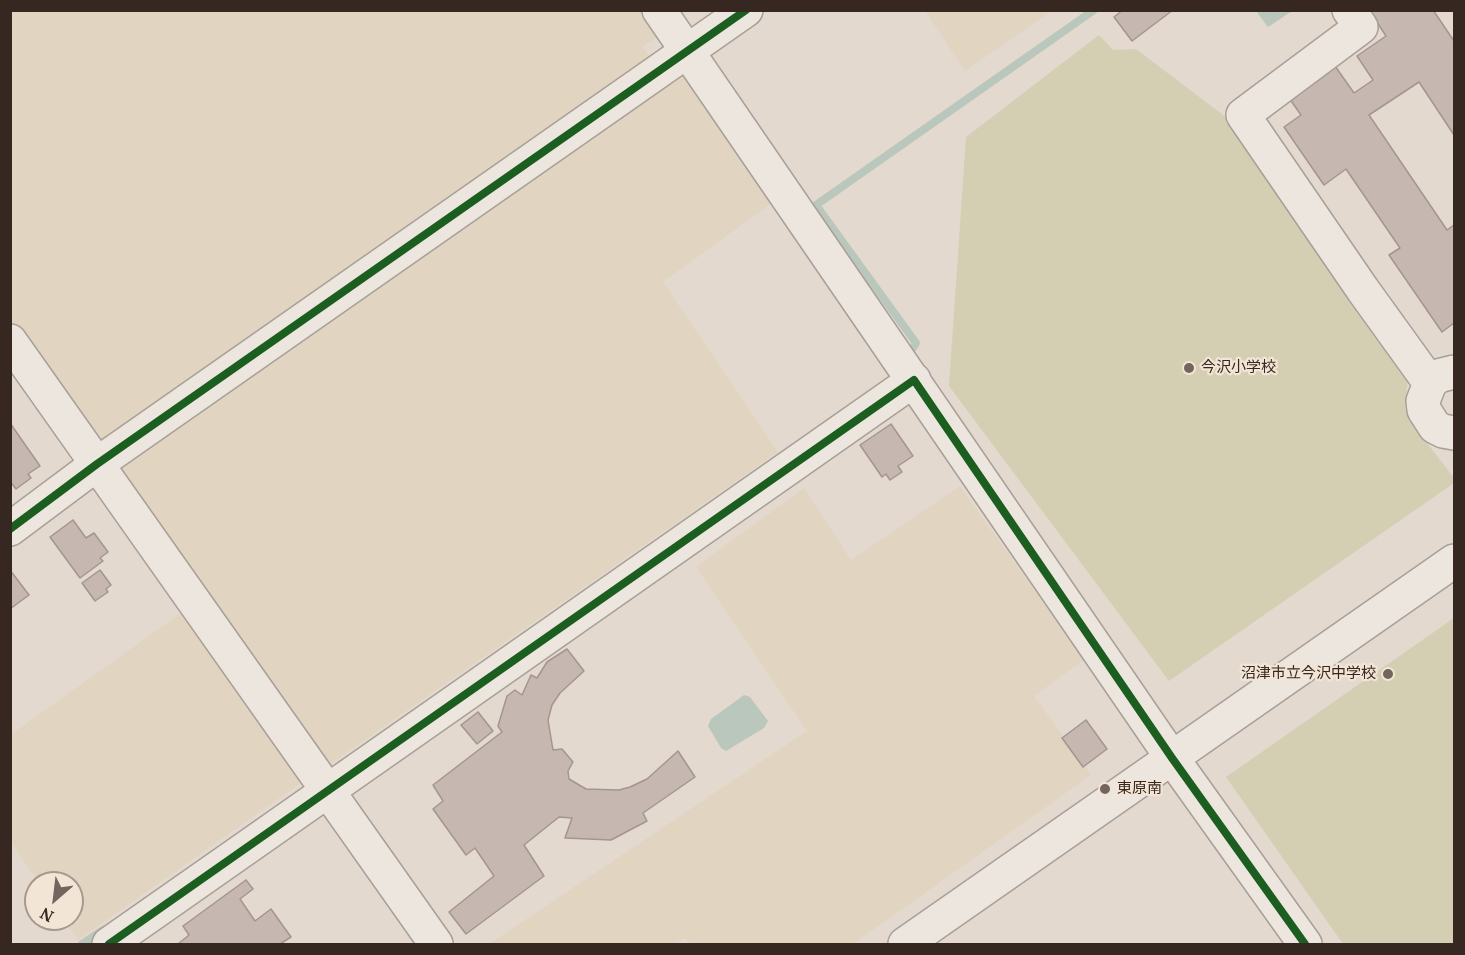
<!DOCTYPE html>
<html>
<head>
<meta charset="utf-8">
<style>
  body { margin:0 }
  #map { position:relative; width:1465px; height:955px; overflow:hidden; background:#e3d9cf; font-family:"PT Serif",serif }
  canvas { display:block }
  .frame { position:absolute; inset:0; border:12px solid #362720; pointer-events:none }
  .north { position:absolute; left:24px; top:871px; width:60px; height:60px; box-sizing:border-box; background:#f3e5d6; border:2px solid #a7998d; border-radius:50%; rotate:208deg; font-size:16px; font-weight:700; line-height:24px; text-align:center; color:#362720 }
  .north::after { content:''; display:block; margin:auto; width:21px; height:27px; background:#73655d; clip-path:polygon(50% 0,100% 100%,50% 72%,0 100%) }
</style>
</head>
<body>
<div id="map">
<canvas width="1465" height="955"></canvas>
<div class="frame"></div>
<div class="north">N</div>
</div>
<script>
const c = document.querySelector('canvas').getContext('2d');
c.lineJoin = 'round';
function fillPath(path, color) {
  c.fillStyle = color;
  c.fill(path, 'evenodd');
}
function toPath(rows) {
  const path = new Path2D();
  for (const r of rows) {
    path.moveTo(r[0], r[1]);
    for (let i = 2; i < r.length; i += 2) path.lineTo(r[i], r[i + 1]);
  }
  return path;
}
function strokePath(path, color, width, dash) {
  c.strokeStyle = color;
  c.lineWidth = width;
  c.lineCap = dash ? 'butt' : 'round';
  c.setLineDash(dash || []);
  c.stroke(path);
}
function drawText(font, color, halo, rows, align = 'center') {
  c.font = font + ' "PT Serif","Noto Sans JP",serif';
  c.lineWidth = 4.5;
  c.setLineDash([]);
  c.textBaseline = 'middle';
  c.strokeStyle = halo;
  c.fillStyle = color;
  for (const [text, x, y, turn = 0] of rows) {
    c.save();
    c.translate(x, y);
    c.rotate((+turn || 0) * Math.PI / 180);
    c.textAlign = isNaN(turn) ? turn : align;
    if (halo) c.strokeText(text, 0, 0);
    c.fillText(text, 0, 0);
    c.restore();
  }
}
fillPath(toPath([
  [648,10,664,33,642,47,650,57,98,445,11,321,10,11],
  [925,11,1052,11,965,71],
  [679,68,779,198,663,282,778,452,326,767,117,475,119,464],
  [960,486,1084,660,1034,696,1091,775,853,944,691,944,685,938,675,944,489,944,807,731,696,567,804,488,851,560],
  [185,610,304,781,78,940,64,919,72,919,72,883,39,883,11,842,10,735]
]), '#e1d5c1');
fillPath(toPath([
  [1099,35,1113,50,1136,49,1227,118,1408,378,1405,409,1416,429,1454,478,1454,483,1169,681,949,386,966,137],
  [1454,618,1454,944,1343,944,1226,777]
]), '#d4ceb3');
fillPath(toPath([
  [1256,11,1292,11,1268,27],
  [744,695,750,697,768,721,764,728,726,751,721,748,708,726,711,719]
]), '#bac7bc');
strokePath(toPath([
  [911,351,916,343,816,205,1094,10],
  [82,944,103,930]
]), '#bac7bc', 8);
const building = toPath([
  [1123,10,1173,10,1132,41,1114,17,1123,10],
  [1369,10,1433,10,1454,41,1454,135,1419,82,1369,115,1447,230,1454,225,1454,323,1442,332,1389,255,1400,248,1346,169,1324,185,1284,127,1301,115,1289,98,1335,66,1354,93,1373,80,1357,56,1386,36,1369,10],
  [10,423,40,466,28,474,31,478,16,489,10,481,10,423],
  [891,424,913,456,898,466,902,472,890,480,886,474,882,477,860,445,891,424],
  [73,520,86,538,94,533,108,552,100,558,103,561,80,578,50,537,73,520],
  [10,570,29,595,10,609,10,570],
  [100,570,111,585,106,589,108,592,95,601,82,583,100,570],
  [567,649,584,671,560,693,552,705,548,720,553,750,562,749,573,762,568,771,569,779,586,789,619,790,630,787,647,779,678,751,695,777,643,813,647,821,611,840,565,838,572,818,559,817,524,845,544,876,466,934,449,912,494,876,475,848,466,855,433,809,443,801,433,785,502,732,498,726,507,696,515,690,522,695,531,675,537,678,547,662,567,649],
  [478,712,493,731,477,744,461,725,478,712],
  [1086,720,1107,749,1083,767,1062,738,1086,720],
  [246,880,253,889,240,899,255,921,271,909,291,937,280,944,178,944,189,935,183,926,246,880]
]);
fillPath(building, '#c6b7b0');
strokePath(building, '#a3958f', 1.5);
const minor = toPath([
  [659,10,1172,758,1305,944],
  [1349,10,1361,27,1243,115,1363,290,1430,383],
  [10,341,436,944],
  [1454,372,1438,376,1430,383,1423,401,1424,410,1435,427,1443,431,1454,433],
  [10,529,97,464,746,10],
  [109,944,914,380],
  [905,944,1454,561]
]);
strokePath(minor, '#a89f98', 36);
strokePath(minor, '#ece6df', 33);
strokePath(toPath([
  [10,529,97,464,746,10],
  [109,944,914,380,1172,758,1305,944]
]), '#1b5e20', 8);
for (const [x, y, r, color] of [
  [1189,368,6,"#73655d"],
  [1388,674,6,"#73655d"],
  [1105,789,6,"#73655d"]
]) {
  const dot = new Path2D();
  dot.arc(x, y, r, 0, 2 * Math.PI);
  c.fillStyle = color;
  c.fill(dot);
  strokePath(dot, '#f3e5d6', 2);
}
drawText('15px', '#362720', '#f3e5d6', [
  ["今沢小学校",1201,368],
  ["沼津市立今沢中学校",1376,674,"right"],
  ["東原南",1117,789]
], 'left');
</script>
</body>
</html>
